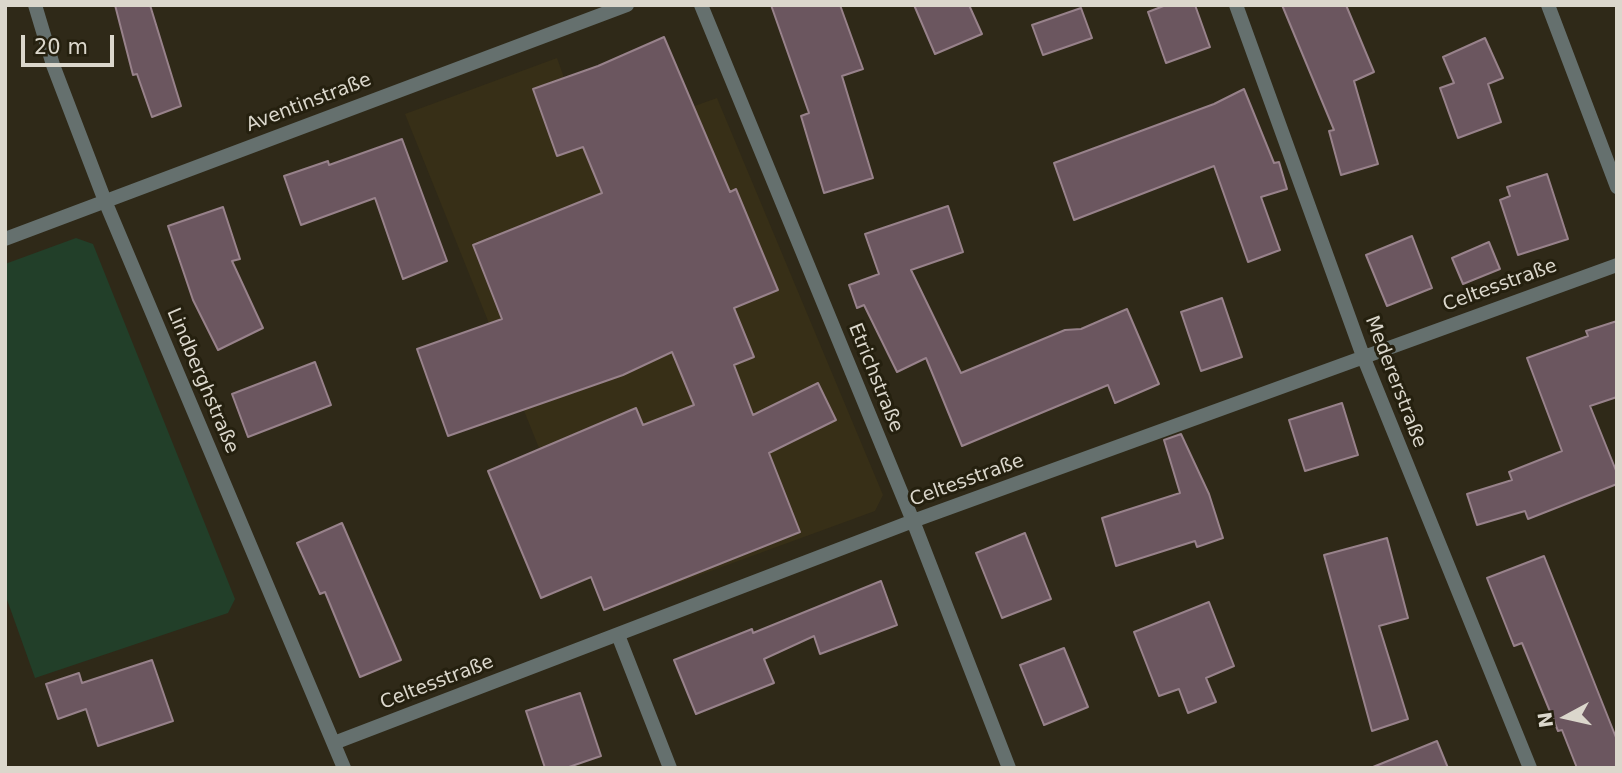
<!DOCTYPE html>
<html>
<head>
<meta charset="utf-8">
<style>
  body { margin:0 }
  #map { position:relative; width:1622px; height:773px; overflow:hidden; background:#2f2918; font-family:"DejaVu Sans",sans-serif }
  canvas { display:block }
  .frame { position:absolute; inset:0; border:7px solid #dbd7cc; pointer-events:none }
  .north { position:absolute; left:1531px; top:682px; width:70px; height:70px; -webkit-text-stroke:5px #25200f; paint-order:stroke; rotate:262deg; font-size:19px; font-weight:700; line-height:28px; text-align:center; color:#dbd7cc }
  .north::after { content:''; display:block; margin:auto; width:24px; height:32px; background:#dbd7cc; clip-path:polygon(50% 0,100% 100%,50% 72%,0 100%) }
  .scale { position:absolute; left:21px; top:35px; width:93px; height:32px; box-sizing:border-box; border:4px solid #dbd7cc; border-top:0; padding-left:9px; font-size:21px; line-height:24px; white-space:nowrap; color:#dbd7cc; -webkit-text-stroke:5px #25200f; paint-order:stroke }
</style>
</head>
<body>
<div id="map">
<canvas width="1622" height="773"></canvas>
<div class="frame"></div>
<div class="north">N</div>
<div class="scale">20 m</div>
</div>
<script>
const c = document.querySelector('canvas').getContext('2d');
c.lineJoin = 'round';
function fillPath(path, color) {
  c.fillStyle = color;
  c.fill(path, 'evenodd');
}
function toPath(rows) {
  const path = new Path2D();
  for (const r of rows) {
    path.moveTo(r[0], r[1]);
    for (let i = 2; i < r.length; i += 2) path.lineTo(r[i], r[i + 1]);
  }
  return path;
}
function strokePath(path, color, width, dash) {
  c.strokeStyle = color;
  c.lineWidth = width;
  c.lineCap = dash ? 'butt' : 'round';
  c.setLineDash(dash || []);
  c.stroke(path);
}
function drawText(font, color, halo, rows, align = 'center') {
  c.font = font + ' "DejaVu Sans",sans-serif';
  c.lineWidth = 6;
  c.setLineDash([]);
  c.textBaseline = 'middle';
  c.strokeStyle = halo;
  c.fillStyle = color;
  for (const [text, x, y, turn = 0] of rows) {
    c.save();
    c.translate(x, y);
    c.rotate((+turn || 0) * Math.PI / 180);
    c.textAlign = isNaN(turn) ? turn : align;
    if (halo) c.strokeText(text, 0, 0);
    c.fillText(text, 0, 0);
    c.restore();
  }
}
fillPath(toPath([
  [557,58,588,144,717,98,883,495,875,511,604,610,405,114]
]), '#372f17');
fillPath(toPath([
  [76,238,93,244,235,599,228,613,35,678,5,594,5,264]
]), '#223f29');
const building = toPath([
  [115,5,150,5,181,106,152,117,137,74,133,75,115,5],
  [771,5,840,5,863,69,842,76,873,178,824,193,801,116,809,113,771,5],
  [914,5,969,5,982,34,935,54,914,5],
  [1166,5,1195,5,1210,47,1166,63,1148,12,1166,5],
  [1282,5,1346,5,1374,72,1354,81,1378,164,1341,175,1329,131,1334,130,1282,5],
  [1081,8,1092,38,1043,55,1032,25,1081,8],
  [664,37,730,192,736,189,778,290,734,308,754,357,734,365,753,415,818,383,836,420,769,453,800,532,604,610,591,577,541,598,488,471,636,408,643,425,694,405,672,352,623,375,448,436,417,349,502,319,473,245,602,193,583,147,557,156,533,89,598,66,664,37],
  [1485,38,1503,78,1488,84,1501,122,1458,138,1440,88,1454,83,1443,57,1485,38],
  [1244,89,1274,163,1279,162,1287,189,1261,197,1280,250,1248,262,1214,166,1074,220,1054,163,1214,104,1244,89],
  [402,139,447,261,403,279,375,198,301,225,284,176,328,161,329,165,402,139],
  [1547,174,1568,239,1518,255,1500,200,1510,196,1507,187,1547,174],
  [948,206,963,252,911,270,961,373,1065,330,1081,329,1127,309,1159,384,1115,403,1108,385,962,446,926,358,897,372,864,305,857,308,849,285,879,274,865,234,948,206],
  [223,207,240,259,232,261,263,328,218,350,193,300,168,226,223,207],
  [1412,236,1432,288,1387,306,1366,255,1412,236],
  [1489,242,1500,269,1463,284,1452,258,1489,242],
  [1222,298,1242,357,1201,371,1181,312,1222,298],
  [1617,321,1617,397,1590,406,1617,473,1617,484,1528,519,1525,511,1477,525,1467,494,1512,480,1509,472,1562,451,1527,358,1588,336,1586,331,1617,321],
  [315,362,331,405,248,437,232,394,315,362],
  [1342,403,1358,455,1305,471,1289,420,1342,403],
  [1181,434,1209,494,1223,538,1197,547,1195,541,1116,566,1102,518,1180,493,1164,440,1181,434],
  [342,523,401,660,360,677,325,592,320,594,297,543,342,523],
  [1025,533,1051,599,1002,618,976,553,1025,533],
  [1387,538,1408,618,1379,626,1408,719,1372,731,1324,555,1387,538],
  [1544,556,1617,740,1617,768,1577,768,1562,730,1558,731,1522,643,1514,646,1487,578,1544,556],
  [881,581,897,625,820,654,814,636,764,659,774,683,696,714,674,660,752,629,753,633,881,581],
  [1209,602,1234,666,1206,678,1216,702,1188,713,1179,689,1159,696,1134,632,1209,602],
  [1064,648,1088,707,1044,725,1020,665,1064,648],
  [152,660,173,721,98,746,86,709,58,719,46,684,79,673,82,683,152,660],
  [580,693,601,756,566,768,545,768,526,711,580,693],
  [1437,741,1448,768,1373,768,1373,767,1437,741]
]);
fillPath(building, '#6b565f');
strokePath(building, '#98828b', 2);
strokePath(toPath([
  [35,5,53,65,105,201,344,768],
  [701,5,913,521,1009,768],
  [1236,5,1363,356,1530,768],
  [1548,5,1617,187],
  [5,239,627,5],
  [618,635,670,768],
  [334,743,913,521,1617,265]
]), '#65706e', 14);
drawText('19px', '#dbd7cc', '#25200f', [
  ["Aventinstraße",309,103,-21],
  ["Celtesstraße",1500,286,-20],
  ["Etrichstraße",875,378,68],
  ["Lindberghstraße",202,381,67],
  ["Medererstraße",1395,382,69],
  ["Celtesstraße",967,481,-20],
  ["Celtesstraße",437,683,-21]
]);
</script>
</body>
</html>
